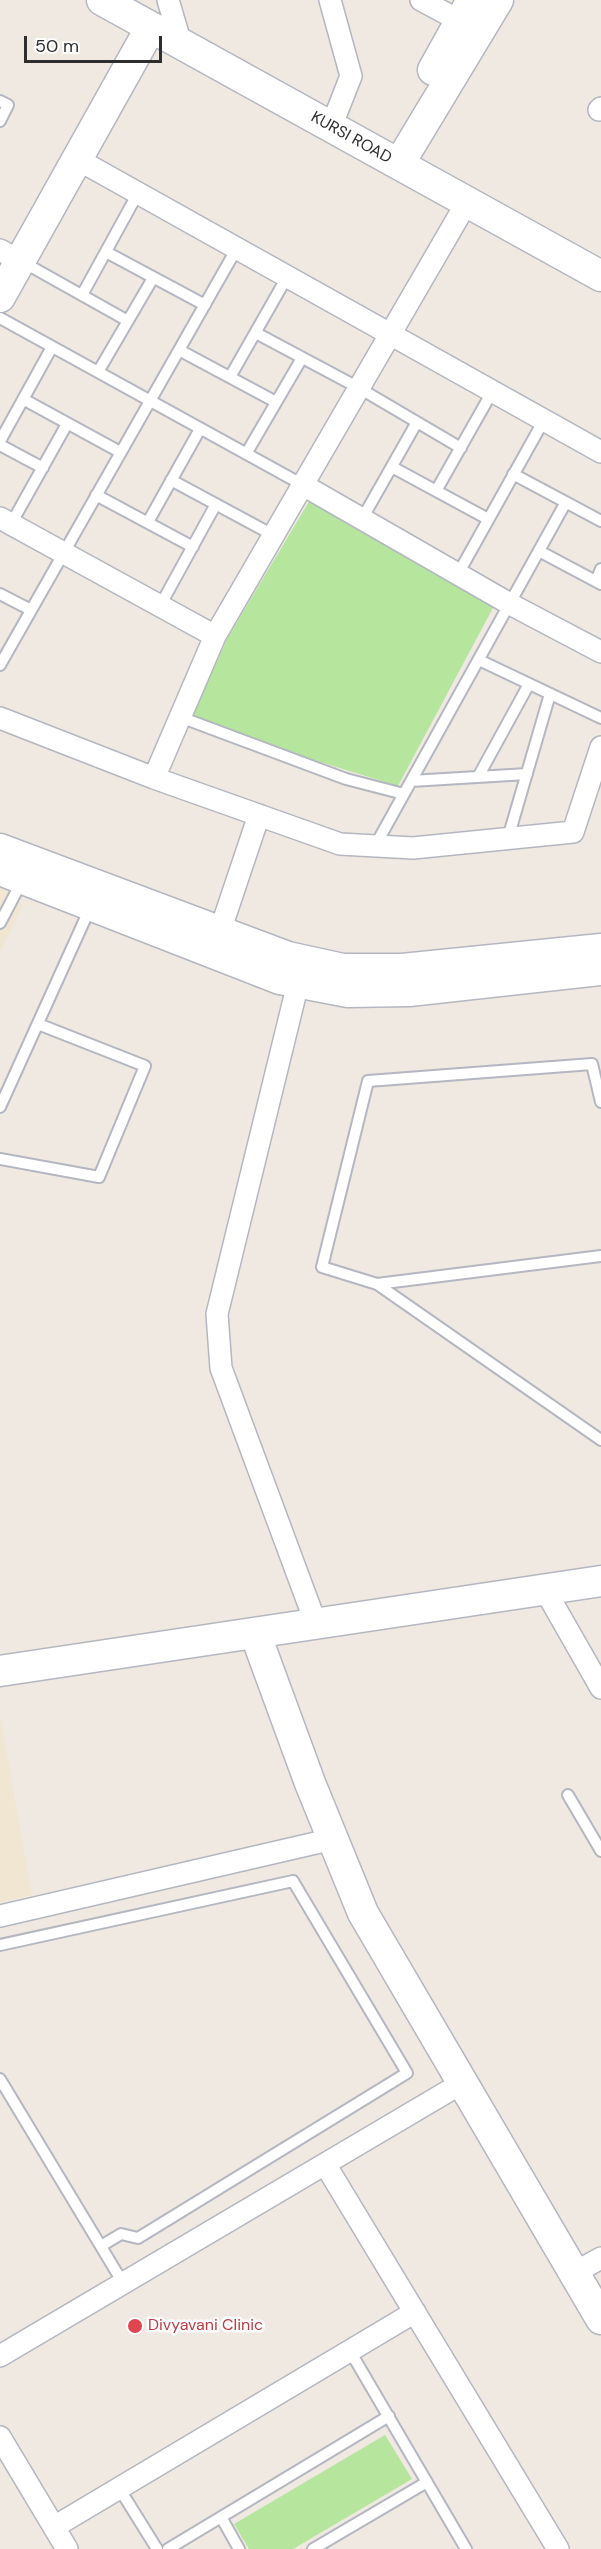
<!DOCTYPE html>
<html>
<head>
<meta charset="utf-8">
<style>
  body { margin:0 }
  #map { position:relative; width:601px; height:2549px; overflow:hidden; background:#efe9e1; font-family:"DM Sans",sans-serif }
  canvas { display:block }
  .scale { position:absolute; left:24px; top:36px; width:138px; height:27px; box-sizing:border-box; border:3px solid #2e2e2e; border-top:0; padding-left:8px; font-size:18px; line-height:21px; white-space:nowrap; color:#2e2e2e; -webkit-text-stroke:4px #fff; paint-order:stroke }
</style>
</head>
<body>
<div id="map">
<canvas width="601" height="2549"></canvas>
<div class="scale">50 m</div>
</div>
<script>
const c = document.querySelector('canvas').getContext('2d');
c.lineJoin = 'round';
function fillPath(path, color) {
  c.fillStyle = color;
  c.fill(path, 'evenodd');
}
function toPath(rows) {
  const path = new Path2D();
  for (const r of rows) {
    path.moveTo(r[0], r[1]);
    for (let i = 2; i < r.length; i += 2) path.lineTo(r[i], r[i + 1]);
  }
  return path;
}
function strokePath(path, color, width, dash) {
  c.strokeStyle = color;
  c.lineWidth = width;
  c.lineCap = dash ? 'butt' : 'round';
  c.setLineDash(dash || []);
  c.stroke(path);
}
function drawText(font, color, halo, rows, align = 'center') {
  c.font = font + ' "DM Sans",sans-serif';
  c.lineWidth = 5;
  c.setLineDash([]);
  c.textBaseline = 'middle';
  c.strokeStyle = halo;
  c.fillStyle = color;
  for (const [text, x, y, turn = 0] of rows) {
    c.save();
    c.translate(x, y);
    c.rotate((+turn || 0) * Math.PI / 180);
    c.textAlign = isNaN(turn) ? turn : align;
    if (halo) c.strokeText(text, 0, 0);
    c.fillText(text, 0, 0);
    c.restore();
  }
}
fillPath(toPath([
  [0,886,23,905,0,952],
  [0,1715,32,1895,0,1902]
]), '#f0e6d1');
fillPath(toPath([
  [310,500,495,604,398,786,291,753,192,716,228,637],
  [385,2435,412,2479,293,2549,249,2549,234,2524]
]), '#b6e59e');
const lane = toPath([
  [0,101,8,105,0,121],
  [106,252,205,305],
  [21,261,128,321],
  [82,295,138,193],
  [0,318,303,485],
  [256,333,359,388,461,448],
  [179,350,276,402],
  [98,372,153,278],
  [230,377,287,277],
  [23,399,120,452],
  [0,441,52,347],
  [0,445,43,468],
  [246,454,302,358],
  [392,467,488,519],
  [513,474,601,521],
  [171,480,273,535],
  [436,491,492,392],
  [96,495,193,547],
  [362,519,417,422],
  [148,522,200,429],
  [11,524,67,424],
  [539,551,601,584],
  [458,574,544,420],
  [596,581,601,569],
  [0,594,31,610],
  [160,606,216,504],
  [479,660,601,718],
  [0,665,237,248],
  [180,717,346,779,404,794],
  [478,777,529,684],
  [411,781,527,774],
  [508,838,550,694],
  [375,846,566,502],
  [0,923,22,881],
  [601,1102,592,1064,368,1081,322,1267,377,1284,601,1256],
  [0,1107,91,906],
  [0,1159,99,1177,145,1066,38,1024],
  [377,1284,601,1440],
  [568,1795,601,1851],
  [0,1945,293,1881,407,2073,138,2238,121,2234,101,2246],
  [0,2079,123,2283],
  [350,2351,466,2549],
  [119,2488,157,2549],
  [221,2517,239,2549],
  [168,2549,389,2416],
  [313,2549,427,2482]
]);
const street = toPath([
  [168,0,181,44],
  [330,0,351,76,331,127],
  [421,0,460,21],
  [599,110,601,108],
  [77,159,601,452],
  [0,250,20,261],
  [303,485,510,604,601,652],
  [0,518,215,636],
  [0,718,154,778,340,844,413,848,573,832,601,747],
  [154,778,215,636,467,202],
  [216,943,259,815],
  [301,971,217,1314,221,1368,316,1624],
  [545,1590,601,1688],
  [0,1916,333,1839],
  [325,2164,558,2549],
  [574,2273,601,2258],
  [0,2356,462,2083],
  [0,2437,67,2549],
  [54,2527,415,2312]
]);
const secondary = toPath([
  [102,0,601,276],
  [433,70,472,0],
  [399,164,498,0],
  [0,297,151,27],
  [0,849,288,957,343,969,402,969,601,949],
  [0,870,280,979,348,992,409,991,601,970],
  [255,1633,310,1783,363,1913,601,2319],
  [0,1671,601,1581]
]);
strokePath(lane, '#b4b7c1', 14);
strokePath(street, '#b4b7c1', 24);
strokePath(secondary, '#b4b7c1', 33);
strokePath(lane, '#fff', 10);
strokePath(street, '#fff', 21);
strokePath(secondary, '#fff', 30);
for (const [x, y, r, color] of [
  [135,2326,8,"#e0444e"]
]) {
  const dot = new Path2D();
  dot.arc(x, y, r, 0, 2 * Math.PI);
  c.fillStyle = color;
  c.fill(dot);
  strokePath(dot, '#fff', 2);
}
drawText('16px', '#2e2e2e', '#fff', [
  ["KURSI ROAD",351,138,29]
]);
drawText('16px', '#be3a42', '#fff', [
  ["Divyavani Clinic",148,2326]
], 'left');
</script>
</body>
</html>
